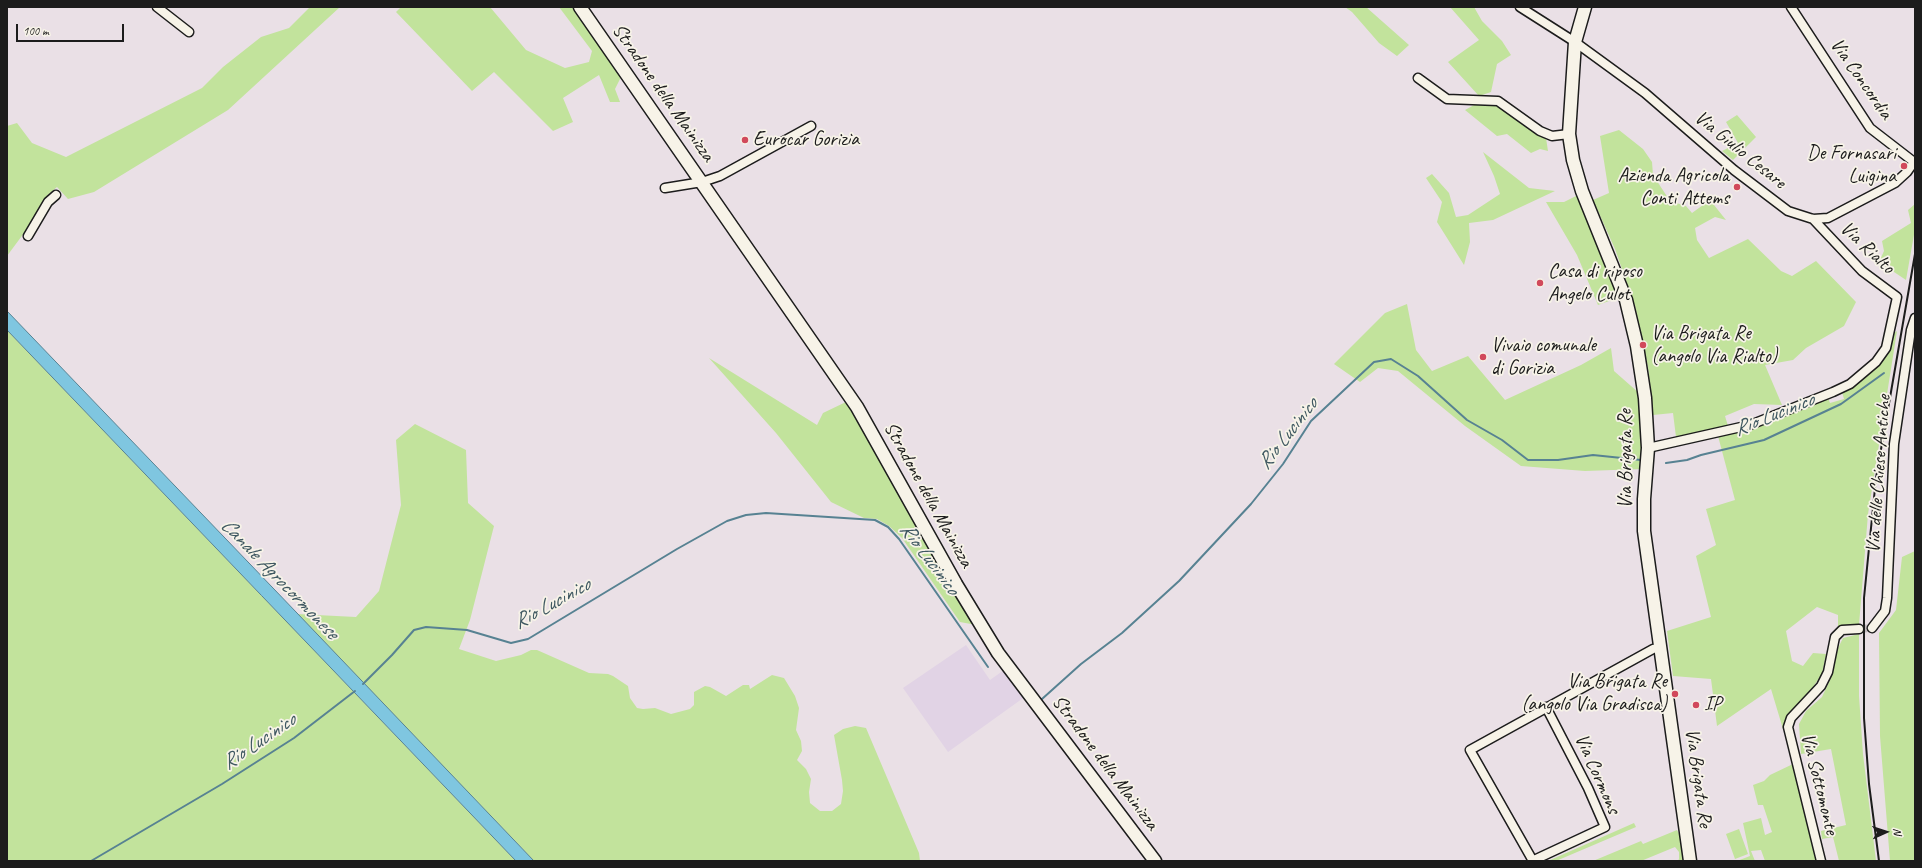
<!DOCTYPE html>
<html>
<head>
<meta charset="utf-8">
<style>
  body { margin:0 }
  #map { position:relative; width:1922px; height:868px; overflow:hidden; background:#eae0e6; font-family:Caveat,sans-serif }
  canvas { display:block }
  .frame { position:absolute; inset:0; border:8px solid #1c1c1c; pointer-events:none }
  .north { position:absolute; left:1866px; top:812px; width:40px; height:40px; -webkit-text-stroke:3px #f7f3e8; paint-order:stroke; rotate:87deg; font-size:11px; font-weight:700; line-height:16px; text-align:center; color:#1c1c1c }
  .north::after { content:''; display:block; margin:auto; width:14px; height:18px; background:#1c1c1c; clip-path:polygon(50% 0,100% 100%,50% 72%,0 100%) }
  .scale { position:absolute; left:16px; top:24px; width:108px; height:18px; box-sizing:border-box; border:2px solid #1c1c1c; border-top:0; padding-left:5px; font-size:12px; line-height:14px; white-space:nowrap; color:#1c1c1c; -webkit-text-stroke:3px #f7f3e8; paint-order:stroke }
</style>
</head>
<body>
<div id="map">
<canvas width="1922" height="868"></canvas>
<div class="frame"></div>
<div class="north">N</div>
<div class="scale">100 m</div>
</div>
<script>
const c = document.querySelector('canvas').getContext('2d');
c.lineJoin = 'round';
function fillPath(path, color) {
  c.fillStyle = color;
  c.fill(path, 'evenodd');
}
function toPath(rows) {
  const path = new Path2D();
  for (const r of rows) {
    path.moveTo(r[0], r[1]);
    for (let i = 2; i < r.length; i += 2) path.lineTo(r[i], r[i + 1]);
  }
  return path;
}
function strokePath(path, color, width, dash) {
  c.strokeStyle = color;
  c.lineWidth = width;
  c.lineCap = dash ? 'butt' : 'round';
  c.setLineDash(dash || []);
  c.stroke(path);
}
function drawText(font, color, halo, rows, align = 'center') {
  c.font = font + ' Caveat,sans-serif';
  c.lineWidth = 3.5;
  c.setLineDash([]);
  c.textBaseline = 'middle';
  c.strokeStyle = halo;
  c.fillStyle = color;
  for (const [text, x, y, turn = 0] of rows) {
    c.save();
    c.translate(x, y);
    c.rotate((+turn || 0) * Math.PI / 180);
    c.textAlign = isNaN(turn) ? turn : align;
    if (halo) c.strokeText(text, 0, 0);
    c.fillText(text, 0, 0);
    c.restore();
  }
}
fillPath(toPath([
  [966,645,990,680,1004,670,1026,696,948,752,903,688]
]), '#e1d3e5');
fillPath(toPath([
  [310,7,340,7,228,110,94,192,68,199,57,187,48,195,24,233,7,256,7,126,17,123,32,143,66,157,202,88,223,67,261,37,289,28],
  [401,7,490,7,526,50,565,68,589,62,592,51,559,7,575,7,622,75,615,89,620,102,610,102,599,75,563,98,573,122,553,131,494,72,472,91,396,12],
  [1345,7,1366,7,1409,45,1397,56,1379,43,1352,12],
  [1450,7,1474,7,1482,21,1502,41,1511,55,1497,64,1491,92,1479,96,1448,62,1479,40],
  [1476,104,1498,105,1546,138,1548,151,1540,149,1531,153,1507,134,1497,136,1465,110],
  [1737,115,1756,137,1733,160,1722,151,1738,143,1726,122],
  [1619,130,1643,149,1652,162,1653,175,1670,201,1686,206,1692,213,1710,200,1726,220,1715,217,1695,228,1697,240,1709,258,1748,239,1781,271,1792,276,1816,261,1856,302,1844,326,1806,348,1793,360,1765,365,1782,405,1754,404,1725,416,1728,426,1676,437,1673,413,1653,415,1648,367,1635,306,1615,249,1593,200,1609,193,1600,136],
  [1483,152,1529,188,1555,191,1493,220,1469,223,1470,242,1464,265,1437,222,1442,202,1426,178,1432,174,1449,193,1456,217,1468,215,1500,194,1494,176],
  [1578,195,1620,297,1598,305,1577,255,1546,202,1564,202],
  [1915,204,1915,229,1906,280,1879,262,1884,251,1882,241,1911,223,1908,210],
  [1407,304,1416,350,1432,371,1468,356,1505,400,1581,365,1611,348,1614,371,1639,393,1645,446,1642,469,1585,471,1521,466,1465,426,1398,371,1378,368,1360,382,1334,364,1385,313],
  [7,330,516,861,7,861],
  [1897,331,1868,514,1859,625,1838,627,1838,615,1817,607,1786,631,1792,661,1803,666,1813,653,1826,654,1822,674,1813,687,1789,715,1783,729,1771,689,1717,726,1711,679,1673,676,1667,631,1711,617,1696,556,1716,545,1706,509,1735,500,1718,436,1754,429,1828,398,1830,403,1844,399,1842,392,1859,383,1879,365,1891,347,1894,333],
  [709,358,817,425,823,413,848,401,976,625,960,622,902,538,889,526,877,519,864,518,831,502,776,433],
  [415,424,466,450,468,503,494,526,470,620,459,649,496,661,521,655,531,650,537,650,589,673,608,674,613,676,628,686,630,698,637,708,643,709,655,708,671,714,690,709,694,705,694,692,705,686,710,687,726,696,743,685,749,685,750,689,772,675,784,678,795,696,799,708,796,730,801,741,802,751,797,760,806,769,811,779,809,792,810,803,820,811,832,811,841,804,843,791,842,780,834,735,843,729,855,726,866,728,919,853,920,861,534,861,297,614,356,617,379,591,401,505,396,440],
  [1915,551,1915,861,1890,861,1880,736,1879,633,1896,610,1902,557],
  [1859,634,1859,696,1863,754,1876,861,1839,861,1833,837,1822,839,1821,831,1846,825,1831,749,1801,754,1799,724,1806,711,1822,697,1830,680,1838,648,1843,638],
  [1793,764,1816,861,1765,861,1761,850,1751,851,1755,861,1737,861,1750,856,1743,823,1761,818,1765,835,1772,832,1763,805,1758,805,1753,785,1764,781,1770,775],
  [1634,823,1636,827,1556,861,1548,861],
  [1739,829,1748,854,1735,859,1726,834],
  [1677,830,1683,841,1686,861,1678,861,1679,859,1679,852,1675,847,1641,861,1593,861,1641,841,1643,844]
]), '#c2e39c');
const water = toPath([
  [7,311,297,613,534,861,516,861,7,330,7,311]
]);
fillPath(water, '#7fc6e0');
strokePath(water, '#578292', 1);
strokePath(toPath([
  [1666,463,1687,460,1701,455,1764,440,1841,404,1884,373],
  [363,684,392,655,414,630,426,627,467,630,511,643,528,639,677,549,727,521,746,515,766,513,875,520,888,527,899,539,988,667],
  [1042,699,1081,664,1122,633,1179,581,1251,504,1283,464,1311,421,1374,362,1391,359,1418,376,1467,420,1502,440,1528,460,1558,460,1593,455,1641,460],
  [91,861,222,784,294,738,355,691]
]), '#578292', 2);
strokePath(toPath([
  [1859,629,1872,628]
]), '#c1b9be', 8, [8, 4]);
const minor = toPath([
  [157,7,189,32],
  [1520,7,1575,42,1645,93,1734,170,1788,211,1813,219,1828,218,1895,183,1907,172,1914,162,1870,128,1791,7],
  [1418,78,1447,99,1498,101,1540,131,1552,136,1569,134],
  [665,188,702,182,720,176,811,126],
  [28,236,48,202,56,195],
  [1648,448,1750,425,1833,392,1850,384,1876,362,1886,348,1897,297,1862,271,1813,219],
  [1872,628,1885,611,1887,598,1894,444,1911,330,1915,318],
  [1532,861,1605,827,1588,788,1546,707],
  [1533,861,1470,750,1653,649],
  [1821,861,1788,727,1791,718,1821,686,1828,672,1835,637,1842,630,1859,629]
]);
const primary = toPath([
  [580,7,857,407,956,584,998,653,1155,861],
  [1585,7,1575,42,1569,134,1573,160,1582,191,1626,300,1637,346,1645,398,1648,448,1644,499,1644,531,1690,861]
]);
strokePath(minor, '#1c1c1c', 11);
strokePath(primary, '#1c1c1c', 15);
strokePath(minor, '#f7f3e8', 8);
strokePath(primary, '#f7f3e8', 12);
strokePath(toPath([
  [1879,861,1869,784,1864,718,1864,598,1876,478,1915,254]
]), '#1c1c1c', 2);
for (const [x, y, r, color] of [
  [745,140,4,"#d1495b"],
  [1904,166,4,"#d1495b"],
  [1737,187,4,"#d1495b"],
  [1540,283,4,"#d1495b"],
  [1643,345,4,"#d1495b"],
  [1483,357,4,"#d1495b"],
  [1675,694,4,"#d1495b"],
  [1696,705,4,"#d1495b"]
]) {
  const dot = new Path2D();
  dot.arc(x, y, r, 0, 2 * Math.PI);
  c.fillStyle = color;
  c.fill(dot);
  strokePath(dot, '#f7f3e8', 1.5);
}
drawText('20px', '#1c1c1c', '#f7f3e8', [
  ["Via Concordia",1861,79,55],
  ["Stradone della Mainizza",663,93,55],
  ["Via Giulio Cesare",1740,150,39],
  ["Via Rialto",1867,248,43],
  ["Via Brigata Re",1626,459,-90],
  ["Via delle Chiese Antiche",1879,474,-86],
  ["Stradone della Mainizza",928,495,61],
  ["Stradone della Mainizza",1105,763,53],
  ["Via Cormons",1597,774,66],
  ["Via Brigata Re",1698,778,82],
  ["Via Sottomonte",1819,784,76]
]);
drawText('20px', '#1c1c1c', '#f7f3e8', [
  ["Eurocar Gorizia",753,140],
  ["De Fornasari",1896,154,"right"],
  ["Luigina",1896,177,"right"],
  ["Azienda Agricola",1729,176,"right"],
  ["Conti Attems",1729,199,"right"],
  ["Casa di riposo",1548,272],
  ["Angelo Culot",1548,295],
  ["Via Brigata Re",1651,334],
  ["(angolo Via Rialto)",1651,357],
  ["Vivaio comunale",1491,346],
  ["di Gorizia",1491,369],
  ["Via Brigata Re",1667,682,"right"],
  ["(angolo Via Gradisca)",1667,705,"right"],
  ["IP",1704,705]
], 'left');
drawText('italic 21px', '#3f5861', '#f7f3e8', [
  ["Rio Lucinico",1774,415,-22],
  ["Rio Lucinico",1288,434,-52],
  ["Rio Lucinico",929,559,53],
  ["Canale Agrocormonese",279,579,46],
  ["Rio Lucinico",552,604,-29],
  ["Rio Lucinico",259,742,-34]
]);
</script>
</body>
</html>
